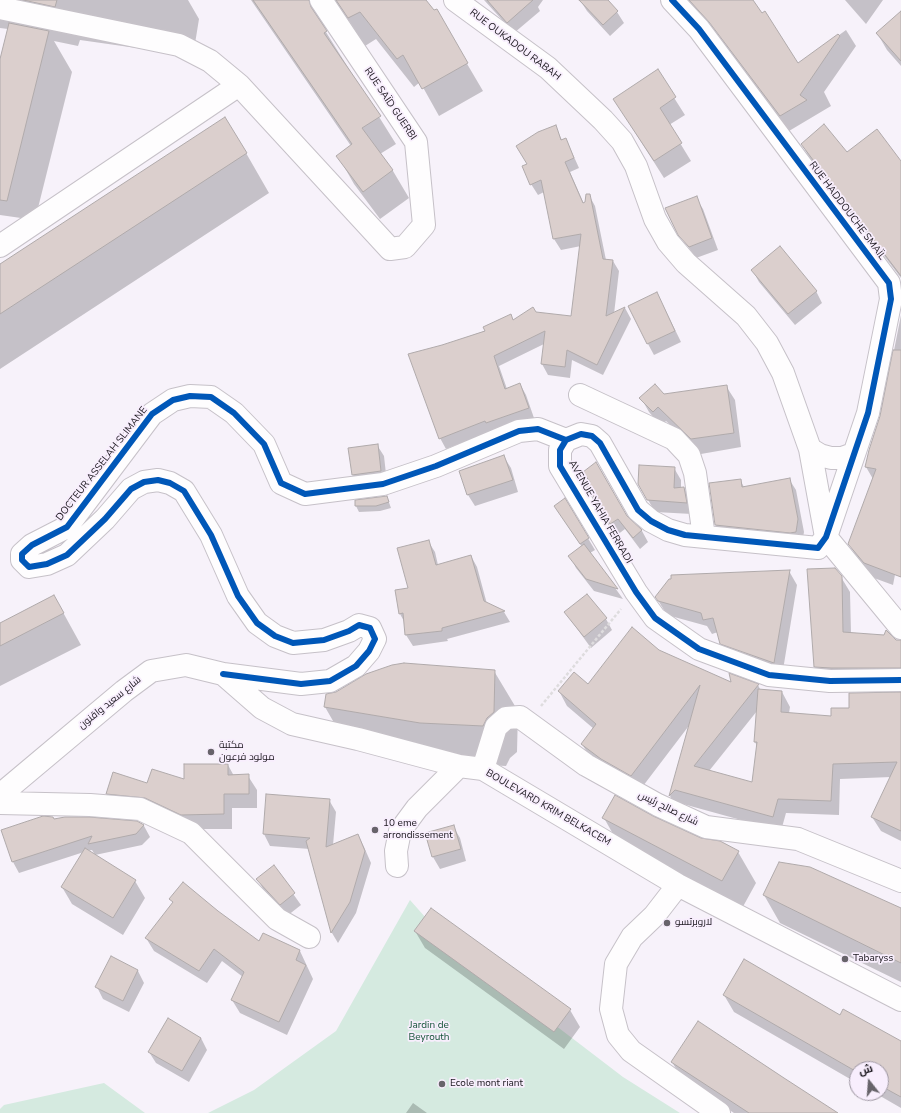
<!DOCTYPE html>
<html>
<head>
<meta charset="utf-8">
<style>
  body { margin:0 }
  #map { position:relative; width:901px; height:1113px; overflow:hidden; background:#f7f2fa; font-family:"Nunito Sans",Cairo,sans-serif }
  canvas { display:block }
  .north { position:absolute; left:849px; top:1061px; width:40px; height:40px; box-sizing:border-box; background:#f8eefd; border:1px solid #9f98a3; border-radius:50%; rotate:343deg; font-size:11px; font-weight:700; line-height:16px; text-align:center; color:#1a161d }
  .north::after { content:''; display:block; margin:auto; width:14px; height:18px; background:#67636a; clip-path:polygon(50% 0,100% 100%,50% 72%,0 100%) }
</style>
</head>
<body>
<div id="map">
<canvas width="901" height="1113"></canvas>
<div class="north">ش</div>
</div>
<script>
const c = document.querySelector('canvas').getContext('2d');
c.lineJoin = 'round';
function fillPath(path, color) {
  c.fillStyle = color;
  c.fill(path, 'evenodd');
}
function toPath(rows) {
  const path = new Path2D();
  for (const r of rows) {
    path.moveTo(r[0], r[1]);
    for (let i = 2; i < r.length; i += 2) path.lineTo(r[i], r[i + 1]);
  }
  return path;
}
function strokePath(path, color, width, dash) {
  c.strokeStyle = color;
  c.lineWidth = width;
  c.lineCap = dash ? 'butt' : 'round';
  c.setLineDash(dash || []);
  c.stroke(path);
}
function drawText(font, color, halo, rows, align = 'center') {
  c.font = font + ' "Nunito Sans",Cairo,sans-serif';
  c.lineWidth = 3.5;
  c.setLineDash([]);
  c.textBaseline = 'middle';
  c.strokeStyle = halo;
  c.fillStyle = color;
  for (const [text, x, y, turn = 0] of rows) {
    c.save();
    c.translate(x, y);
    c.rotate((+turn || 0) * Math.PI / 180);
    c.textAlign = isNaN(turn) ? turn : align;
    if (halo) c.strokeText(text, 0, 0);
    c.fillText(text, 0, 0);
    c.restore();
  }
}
fillPath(toPath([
  [410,900,449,944,623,1077,680,1113,208,1113,254,1090,336,1031],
  [104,1083,145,1113,0,1113,0,1109,4,1105]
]), '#d5eae0');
fillPath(toPath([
  [0,0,188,0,199,19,193,56,80,40,78,46,54,41,72,72,35,220,0,215,0,64,8,29,0,28],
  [251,0,425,0,434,12,436,11,483,91,439,116,420,82,414,87,376,39,365,46,349,21,343,16,326,22,324,29,396,144,380,154,393,171,409,198,380,219,354,184,338,156,351,146],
  [484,0,543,0,538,7,540,11,514,33],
  [580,0,606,0,617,12,624,23,610,36,587,11],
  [677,0,752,0,798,65,846,30,856,46,824,92,831,106,789,131,719,37,691,7],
  [845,0,883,0,866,24],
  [901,12,901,66,887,50,877,33],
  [657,71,685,115,669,125,691,161,664,178,614,99],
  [555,126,562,140,566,139,579,168,570,172,584,204,589,195,595,206,606,260,613,261,619,271,614,314,625,308,631,319,603,375,572,360,570,378,548,375,542,364,544,344,499,366,507,389,520,384,526,395,534,418,492,431,446,449,440,438,442,346,535,313,572,317,581,246,561,250,554,239,544,192,538,195,531,184,528,164],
  [802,144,901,163,901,278,810,159],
  [246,153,269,193,0,369,0,265],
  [696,198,703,209,718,250,696,258,679,234],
  [753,271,816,291,822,303,795,325,759,282],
  [663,305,681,342,654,355,648,344],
  [901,315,901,544,893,585,874,578,858,559,849,544,873,479,866,467,881,416],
  [726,386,735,400,741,447,701,454,666,421,661,426,649,412,641,398],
  [377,445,384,456,387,483,360,487,353,475,349,448],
  [504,457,511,468,518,492,475,506,468,495],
  [674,468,681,480,681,488,684,488,690,499,692,514,655,512,639,484],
  [584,472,642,531,648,542,640,549,625,529,617,535,587,485,590,483],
  [789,479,796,490,804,532,802,543,723,537,716,525,740,480,744,487],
  [387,497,391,508,380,511,359,512,356,506,356,501],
  [565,500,595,550,590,553,623,599,594,591,576,568,570,556,582,547,562,517],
  [428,541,435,552,438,565,471,556,477,567,487,604,504,612,510,622,447,639,448,641,413,646,406,635,405,623,400,614],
  [789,571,797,585,782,676,730,658,721,643,718,632,712,634,707,626,667,615,656,597],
  [841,577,850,592,851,633,901,641,901,682,823,681,815,667],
  [54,596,81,645,0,686,0,624],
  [565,612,606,619,612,630,591,648],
  [658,651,733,684,758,685,761,691,782,692,790,707,789,713,832,717,850,709,901,693,901,841,881,831,872,817,891,777,840,779,839,815,786,813,781,831,683,804,678,810,670,796,691,723,640,790,591,759,582,744,594,729,567,706,559,691,588,686],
  [757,711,755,742,757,746,753,783,709,771],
  [494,671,518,711,517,752,510,758,506,766,443,763,348,747,325,707,337,693],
  [228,765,234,776,248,776,257,790,257,808,232,808,232,829,190,829,115,808,107,794,185,781],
  [267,795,329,800,336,812,333,845,358,835,364,847,371,863,356,913,338,943,332,933,310,849,270,846,264,834],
  [652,817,700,839,738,852,756,883,740,912,622,850,604,818],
  [54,820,136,822,144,826,150,837,142,845,95,855,92,850,87,851,135,881,145,898,123,935,72,904,62,887,84,852,19,873,13,862,3,831],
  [453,826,460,838,466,861,440,869,433,857,427,834],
  [274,867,301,905,287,916,264,891,258,879],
  [764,895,901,909,901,982,780,923],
  [171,899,217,912,259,943,263,934,300,951,313,979,287,1035,240,1013,232,1000,243,977,222,961,207,983,154,951,146,938,173,903],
  [415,931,570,1010,580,1027,564,1049,425,948],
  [111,958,138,971,144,983,129,1012,103,999,97,987],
  [724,995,840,1016,843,1010,901,1043,901,1108,875,1093,881,1093,881,1069,857,1069,857,1083,734,1012],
  [168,1019,201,1038,207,1050,189,1082,156,1063,149,1052],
  [672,1062,836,1113,734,1113,682,1079],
  [413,1103,427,1113,406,1113]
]), '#0003');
const building = toPath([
  [23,0,57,0,55,7,23,0],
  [253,0,309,0,311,7,327,31,324,33,381,116,362,128,393,170,363,192,336,156,352,144,253,0],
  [336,0,426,0,434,10,437,9,468,63,422,89,403,55,397,59,360,12,348,18,336,0],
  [487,0,533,0,507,23,487,0],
  [579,0,608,0,618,11,603,25,579,0],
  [689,0,753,0,762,13,765,11,798,63,838,34,840,36,800,95,807,100,780,116,709,22,689,0],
  [901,11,901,61,876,33,901,11],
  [9,23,49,31,7,201,0,200,0,59,9,23],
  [658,69,676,97,660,108,682,143,654,161,613,99,658,69],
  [225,117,247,153,0,314,0,264,225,117],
  [824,124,847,152,877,129,901,161,901,276,801,144,824,124],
  [556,125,561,140,566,138,574,158,565,162,583,203,585,202,586,194,590,194,603,259,613,260,606,316,625,307,597,365,567,350,565,367,541,364,545,331,494,356,505,389,520,383,529,408,486,423,485,421,439,439,408,354,442,345,485,331,483,327,511,314,513,320,533,307,536,312,571,316,581,234,553,239,541,180,530,185,522,166,527,164,516,146,538,132,556,125],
  [697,196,712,238,689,247,678,235,665,208,697,196],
  [780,246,817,291,788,314,751,270,780,246],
  [657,292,675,331,647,344,628,306,657,292],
  [893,350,901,350,901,577,864,563,848,544,876,469,865,467,869,450,880,416,893,350],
  [655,384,664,394,727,385,734,433,691,439,658,407,653,412,639,398,655,384],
  [378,444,381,471,352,475,348,448,378,444],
  [504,455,513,480,467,495,459,471,504,455],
  [596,462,627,516,642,530,633,538,618,519,610,524,586,484,590,482,583,472,596,462],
  [639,465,675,467,674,488,684,487,687,503,647,500,638,484,639,465],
  [790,478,798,519,796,532,790,533,715,525,709,483,741,479,742,487,790,478],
  [387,496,389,502,376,506,355,506,355,500,387,496],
  [565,498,589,538,580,544,554,506,565,498],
  [429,540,436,565,471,555,484,601,505,611,442,628,442,631,405,635,403,613,399,614,395,590,408,588,397,548,429,540],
  [584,544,618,589,586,579,568,556,584,544],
  [835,568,842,576,843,632,884,635,886,630,896,640,901,640,901,668,831,668,814,667,807,569,835,568],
  [790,570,774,663,720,644,713,618,703,620,701,613,658,601,655,597,669,579,671,579,671,575,790,570],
  [587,594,607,618,584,637,564,612,587,594],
  [54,595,64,613,0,646,0,623,54,595],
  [632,627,659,650,731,682,729,673,759,684,694,766,752,782,757,742,754,742,758,689,782,691,781,712,831,716,831,708,849,708,849,693,901,692,901,831,871,817,897,762,833,764,831,801,778,799,773,817,675,790,669,796,700,685,631,776,601,759,581,744,596,724,558,691,574,672,588,684,632,627],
  [404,663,495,670,494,712,487,718,483,726,420,723,324,707,326,694,336,692,366,674,392,665,404,663],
  [184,764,228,764,228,775,249,774,249,794,224,794,224,814,181,815,145,798,106,794,113,772,147,783,152,769,184,779,184,764],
  [266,794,330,799,326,847,358,834,365,851,350,902,331,933,306,841,310,838,263,834,266,794],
  [615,795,653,816,701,838,720,841,739,851,722,881,602,818,615,795],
  [43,816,53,817,54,819,65,817,89,817,137,821,144,825,136,834,88,844,92,836,12,862,1,830,43,816],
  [454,825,461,849,432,857,425,833,454,825],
  [85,848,136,880,113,918,61,887,85,848],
  [779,862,810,867,901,908,901,963,763,895,779,862],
  [274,865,295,893,280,905,256,879,274,865],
  [183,882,218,911,259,941,263,933,300,950,296,960,306,965,279,1022,231,1000,244,972,214,949,199,971,145,938,173,902,169,899,183,882],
  [431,908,571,1009,554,1032,414,931,431,908],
  [111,956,138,970,123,1001,95,987,111,956],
  [744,959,840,1015,843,1009,901,1041,901,1097,881,1086,881,1069,857,1069,857,1072,723,995,744,959],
  [168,1018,201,1038,182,1071,148,1052,168,1018],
  [698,1021,784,1078,838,1113,749,1113,671,1062,698,1021]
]);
fillPath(building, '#dbcfcd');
strokePath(building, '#b0aaab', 1);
const street = toPath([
  [455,0,548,68,603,120,622,141,636,166,655,219,668,242,686,263,746,316,767,343,783,373,810,449,826,537,901,628],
  [672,0,699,29,889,283,891,299,868,413,826,537,818,548,685,535,668,530,651,521,638,510,600,443,592,436,581,434,566,440,560,450,560,466,636,592,655,618,699,649,769,675,830,681,901,680],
  [0,8,179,45,210,61,239,85,390,249,405,247,424,225,416,142,321,0],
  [0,246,239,85],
  [580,395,674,439,689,455,695,473,704,537],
  [810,449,820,455,831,458,842,458,853,454],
  [223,674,301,684,330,681,356,666,369,651,375,639,370,628,359,625,349,631,324,640,293,643,275,636,257,623,238,596,211,535,184,491,170,483,158,480,144,482,131,489,105,519,67,555,47,564,29,567,22,560,22,554,32,545,67,527,152,414,173,400,190,396,211,397,234,413,264,444,281,483,305,494,383,484,436,466,519,431,538,429,566,440],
  [483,769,496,727,506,718,520,717,586,765,658,805,706,827,798,839,901,881],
  [0,795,124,691,151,671,186,665,223,674,262,708,292,724,358,739,459,766],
  [0,803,90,805,140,809,191,833,277,919,309,937],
  [397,866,396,851,400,831,417,808,459,766,483,769,678,885,901,1000],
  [678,885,654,916,632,937,616,964,611,1009,618,1035,631,1051,719,1113]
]);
strokePath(street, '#c6c1c8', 24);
strokePath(toPath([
  [541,706,621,609]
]), '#dedcde', 2.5, [3, 2]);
strokePath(street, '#fefdfe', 22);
strokePath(toPath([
  [672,0,699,29,889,283,891,299,868,413,826,537,818,548,685,535,668,530,651,521,638,510,600,443,592,436,581,434,566,440,560,450,560,466,636,592,655,618,699,649,769,675,830,681,901,680],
  [223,674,301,684,330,681,356,666,369,651,375,639,370,628,359,625,349,631,324,640,293,643,275,636,257,623,238,596,211,535,184,491,170,483,158,480,144,482,131,489,105,519,67,555,47,564,29,567,22,560,22,554,32,545,67,527,152,414,173,400,190,396,211,397,234,413,264,444,281,483,305,494,383,484,436,466,519,431,538,429,566,440]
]), '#0057b8', 6);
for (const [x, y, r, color] of [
  [211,752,4,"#67636a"],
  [375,830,4,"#67636a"],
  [667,923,4,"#67636a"],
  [845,959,4,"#67636a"],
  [442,1084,4,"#67636a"]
]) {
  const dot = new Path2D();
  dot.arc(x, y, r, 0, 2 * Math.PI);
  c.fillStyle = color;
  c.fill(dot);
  strokePath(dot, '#f8eefd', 1.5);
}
drawText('10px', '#1a161d', '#f8eefd', [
  ["RUE OUKADOU RABAH",515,45,37],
  ["RUE SAÏD GUERBI",390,104,56],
  ["RUE HADDOUCHE SMAÏL",847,211,53],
  ["DOCTEUR ASSELAH SLIMANE",102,464,-52],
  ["AVENUE YAHIA FERRADI",600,512,60],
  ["شارع سعيد واقنون",110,703,-39],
  ["BOULEVARD KRIM BELKACEM",548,808,30],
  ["شارع صالح رئيس",668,809,26]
]);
drawText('10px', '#1a161d', '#f8eefd', [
  ["مكتبة",219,746],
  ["مولود فرعون",219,758],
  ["10 eme",383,824],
  ["arrondissement",383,836],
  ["لاروبرتسو",675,923],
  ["Tabaryss",853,959],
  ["Ecole mont riant",450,1084]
], 'left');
drawText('10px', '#125236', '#f8eefd', [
  ["Jardin de",429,1026],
  ["Beyrouth",429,1038]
]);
</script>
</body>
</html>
